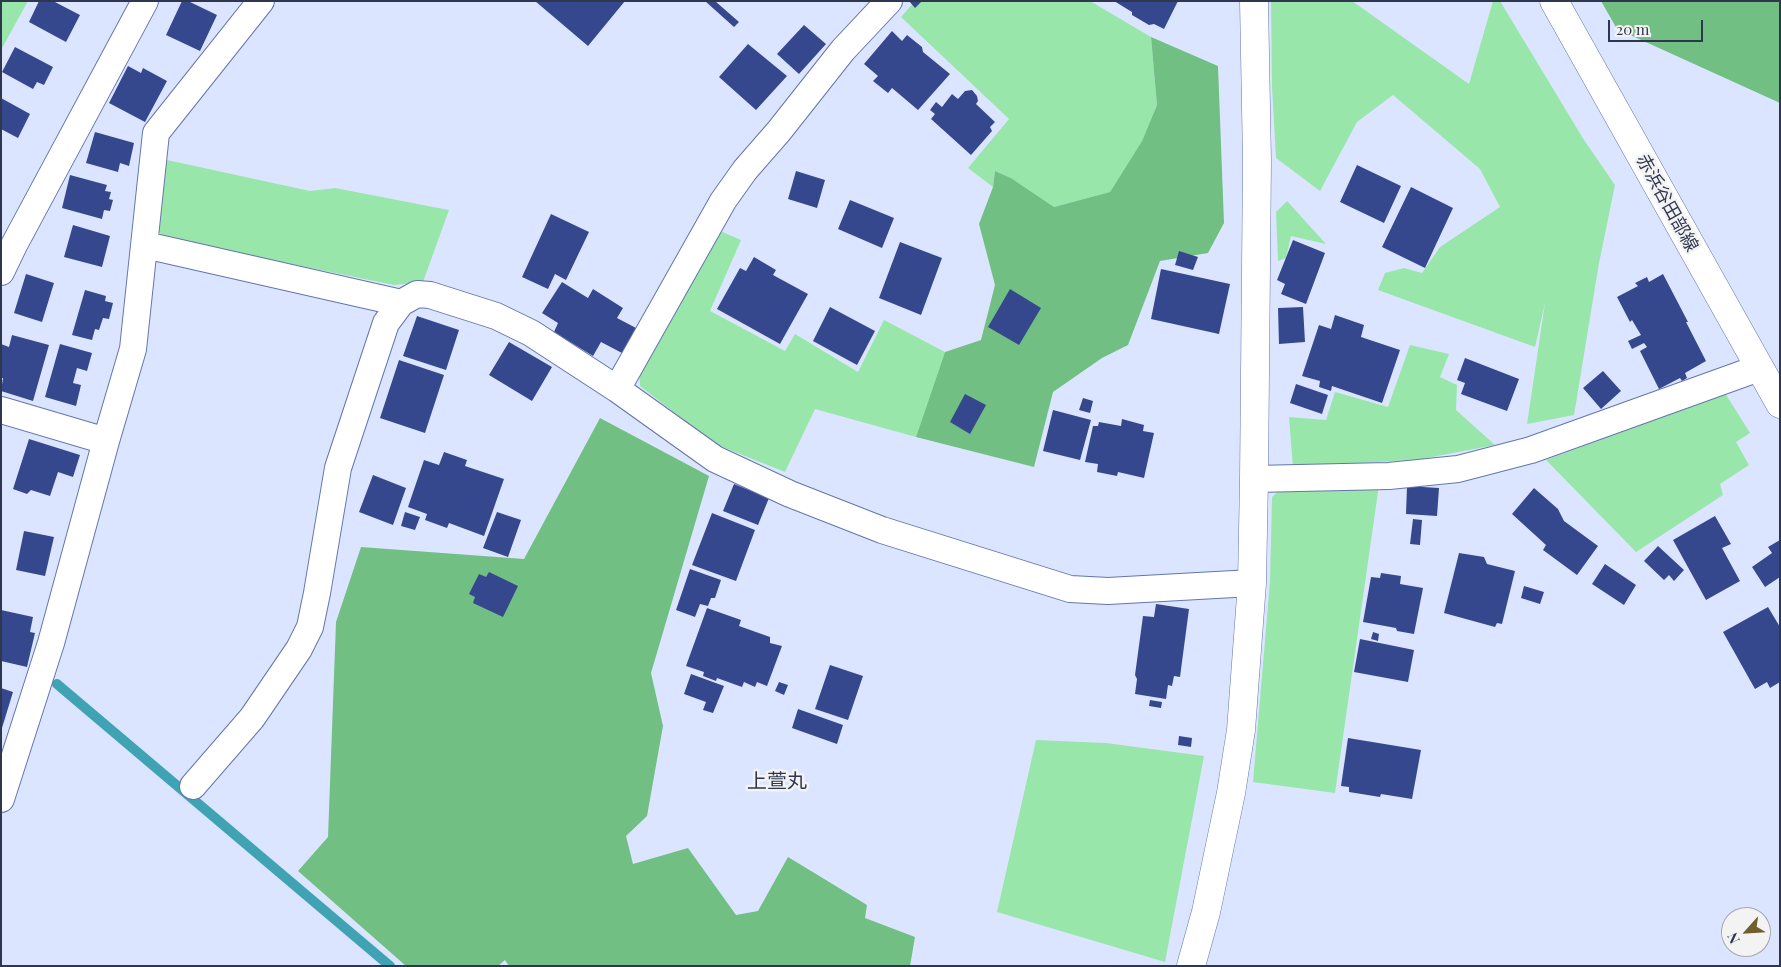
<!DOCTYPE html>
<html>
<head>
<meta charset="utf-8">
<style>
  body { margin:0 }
  #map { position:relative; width:1781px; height:967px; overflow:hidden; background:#dce5ff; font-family:"Playfair Display",serif }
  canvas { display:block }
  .frame { position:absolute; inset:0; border:2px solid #2f3750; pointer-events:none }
  .north { position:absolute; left:1721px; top:907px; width:50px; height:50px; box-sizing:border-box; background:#f3f3f3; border:1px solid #a5a8b2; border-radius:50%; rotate:244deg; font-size:14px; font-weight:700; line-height:20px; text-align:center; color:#2f3750 }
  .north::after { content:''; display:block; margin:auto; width:18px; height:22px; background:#705e2d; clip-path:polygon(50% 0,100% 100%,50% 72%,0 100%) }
  .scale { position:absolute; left:1608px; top:20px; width:95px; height:22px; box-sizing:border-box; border:2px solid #2f3750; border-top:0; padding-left:6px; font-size:15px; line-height:18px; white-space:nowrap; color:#2f3750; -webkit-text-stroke:4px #f3f3f3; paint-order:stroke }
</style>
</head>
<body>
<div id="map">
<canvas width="1781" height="967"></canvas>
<div class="frame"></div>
<div class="north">N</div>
<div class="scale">20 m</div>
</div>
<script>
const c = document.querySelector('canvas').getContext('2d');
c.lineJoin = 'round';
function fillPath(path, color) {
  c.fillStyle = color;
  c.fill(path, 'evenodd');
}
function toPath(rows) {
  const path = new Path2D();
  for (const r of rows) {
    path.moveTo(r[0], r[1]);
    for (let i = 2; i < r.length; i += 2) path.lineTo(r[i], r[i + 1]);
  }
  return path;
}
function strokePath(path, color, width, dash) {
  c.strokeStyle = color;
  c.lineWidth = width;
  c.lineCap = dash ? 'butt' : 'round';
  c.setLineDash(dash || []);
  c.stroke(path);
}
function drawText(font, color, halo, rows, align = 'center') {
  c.font = font + ' "Playfair Display","Noto Sans JP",serif';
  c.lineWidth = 5;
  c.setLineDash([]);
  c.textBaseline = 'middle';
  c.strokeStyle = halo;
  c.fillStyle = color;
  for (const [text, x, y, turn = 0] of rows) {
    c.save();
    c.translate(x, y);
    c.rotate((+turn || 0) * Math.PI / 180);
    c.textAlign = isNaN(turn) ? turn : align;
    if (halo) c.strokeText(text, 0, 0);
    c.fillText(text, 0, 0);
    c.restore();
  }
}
fillPath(toPath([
  [1,1,28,1,1,50],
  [915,1,1090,1,1151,37,1157,105,1142,141,1110,192,1054,207,1011,178,995,171,993,187,968,168,1009,119,901,17],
  [1271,1,1352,1,1469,84,1493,1,1500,1,1584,140,1615,185,1599,263,1574,415,1527,424,1545,303,1535,347,1378,290,1385,273,1404,268,1422,273,1440,247,1500,207,1480,169,1393,95,1357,122,1320,191,1276,158,1272,87],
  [167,160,310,191,335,188,449,210,423,282,394,285,164,238,158,230],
  [1287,201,1326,244,1291,236,1286,258,1278,261,1276,212],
  [718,230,741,240,710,311,785,351,795,334,858,372,884,320,945,352,916,437,815,409,785,472,715,444,640,386,639,370],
  [1410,345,1449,354,1440,377,1457,385,1456,410,1495,445,1422,459,1293,468,1289,417,1326,420,1335,392,1388,407],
  [1725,393,1750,433,1736,442,1749,465,1720,484,1723,495,1636,552,1546,460],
  [1379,485,1335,793,1253,782,1270,581,1272,497,1278,491],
  [1036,740,1106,743,1204,756,1165,962,997,912]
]), '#99e6aa');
fillPath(toPath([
  [1601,1,1780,1,1780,103,1617,29],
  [1151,37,1218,66,1224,223,1208,253,1160,261,1128,345,1102,358,1053,392,1034,467,916,437,945,352,981,340,995,285,979,224,993,187,995,171,1011,178,1054,207,1110,192,1142,141,1157,105],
  [600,418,709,476,651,673,663,726,647,816,626,836,633,864,688,848,736,915,758,911,788,857,867,905,865,918,915,937,910,966,509,966,505,960,498,966,406,966,298,871,328,837,336,622,361,547,524,559]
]), '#71bf83');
strokePath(toPath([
  [57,684,390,966]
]), '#40a3b3', 10);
fillPath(toPath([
  [39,1,53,1,80,15,66,42,29,22],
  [182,1,188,1,217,15,200,51,166,35],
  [535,1,625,1,588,46],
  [705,1,715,1,739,22,734,27],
  [909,1,922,1,915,8],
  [1114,1,1178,1,1164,29,1154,24,1149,25,1132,15,1132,12],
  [804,25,826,44,799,74,777,54],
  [892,31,902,41,907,35,922,47,923,52,950,74,918,110,892,88,888,93,873,81,878,76,864,64],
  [748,44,787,76,756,110,719,77],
  [15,47,53,67,44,85,37,82,33,89,2,72],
  [128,66,141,73,143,68,167,81,145,122,109,103],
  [972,90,977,96,978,101,976,104,995,122,990,127,992,131,971,155,931,119,935,114,930,110,936,102,942,107,952,94,958,99,965,91],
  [1,98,30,114,18,138,1,129],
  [95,132,134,143,129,166,120,163,118,172,86,163],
  [1357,165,1401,186,1384,223,1340,202],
  [796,171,825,180,817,208,788,199],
  [70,175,107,185,105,191,111,192,109,199,113,200,110,211,104,210,102,219,62,208],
  [1411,187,1453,208,1425,268,1382,247],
  [850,200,894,218,882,248,838,229],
  [551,214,589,232,566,280,555,274,548,289,522,277],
  [73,225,110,236,102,267,64,257],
  [1293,240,1325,253,1306,304,1281,294,1285,284,1277,280],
  [900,242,942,258,921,315,879,298],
  [1179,251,1198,257,1193,270,1175,265],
  [754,257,776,270,773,275,808,294,780,344,717,309,740,268,746,271],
  [1161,269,1230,284,1219,334,1151,319],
  [26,274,54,283,42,322,14,313],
  [1663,274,1688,322,1686,322,1706,361,1685,373,1687,378,1682,381,1680,378,1659,389,1640,351,1647,347,1644,343,1632,349,1628,341,1641,335,1632,320,1630,322,1617,297,1638,286,1635,283,1647,277,1649,282],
  [562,282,588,298,593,289,623,308,617,318,636,328,622,353,601,342,593,356,554,332,558,323,542,313],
  [1010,289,1041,308,1019,345,988,327],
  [85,290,106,296,105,301,113,303,109,319,103,318,99,330,95,329,92,340,72,335],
  [830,307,875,331,857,365,813,341],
  [1303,307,1305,342,1279,344,1278,308],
  [1335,315,1364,325,1361,337,1400,350,1382,403,1332,386,1331,391,1319,387,1320,381,1302,376,1319,325,1331,329],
  [417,316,459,330,446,370,403,356],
  [12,335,49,345,33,401,1,391,3,378,1,378,1,344,9,347],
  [509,342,552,367,532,401,489,375],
  [60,344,92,353,87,371,77,368,73,383,81,385,76,406,45,397],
  [1465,358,1519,379,1507,411,1461,394,1465,383,1457,380],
  [399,360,444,375,425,433,380,418],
  [1603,371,1621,391,1601,409,1583,388],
  [1296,384,1328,395,1322,414,1290,403],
  [965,394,986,405,970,434,950,422],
  [1083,398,1093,401,1090,413,1079,410],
  [1053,410,1091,420,1080,460,1043,451],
  [1122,419,1144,425,1143,431,1154,433,1144,478,1118,472,1117,476,1097,472,1098,464,1085,462,1093,426,1098,426,1099,422,1121,426],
  [29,439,80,455,73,477,58,472,50,496,31,490,27,494,13,489],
  [444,452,467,460,465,466,504,479,484,536,449,523,447,528,425,520,427,514,408,507,424,460,439,465],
  [373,475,406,488,393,525,359,512],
  [734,484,769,498,758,525,723,511],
  [1407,486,1439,488,1437,516,1406,514],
  [1534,488,1558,509,1564,521,1598,546,1577,575,1543,550,1546,545,1512,514],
  [405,512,420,517,415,530,401,526],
  [497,512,521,520,508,557,483,548],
  [712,513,755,530,736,581,692,565],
  [1715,516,1731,544,1722,548,1740,581,1706,600,1673,540],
  [1413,519,1422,520,1420,545,1410,544],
  [24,531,54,537,45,576,16,570],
  [1780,540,1780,577,1765,587,1752,567,1772,553,1768,547],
  [1658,546,1684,570,1674,581,1669,575,1664,580,1644,561],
  [1459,553,1484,557,1487,564,1515,571,1502,624,1497,623,1495,627,1444,613],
  [1605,564,1636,585,1624,605,1592,584],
  [690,569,721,580,715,598,711,598,708,606,700,604,695,617,676,610],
  [489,572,518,586,503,617,473,603,475,597,469,594,479,574,486,577],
  [1381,573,1401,576,1400,584,1423,588,1414,634,1397,631,1396,628,1363,622,1371,577,1380,578],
  [1524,586,1544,592,1540,604,1521,598],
  [1156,604,1189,609,1180,677,1174,676,1172,686,1168,685,1166,699,1135,694,1137,679,1135,675,1143,616,1154,617],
  [1768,607,1780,627,1780,682,1770,688,1767,682,1755,689,1723,632],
  [707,608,741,620,739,626,770,637,770,643,782,646,767,686,757,682,755,687,744,682,742,687,717,678,716,681,703,676,704,672,686,666],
  [1,610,33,617,30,632,35,633,27,667,1,661],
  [1373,632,1379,634,1378,641,1371,639],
  [1360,639,1414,650,1408,682,1354,672],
  [830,665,863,676,848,720,815,709],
  [691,674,724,686,713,713,703,710,706,702,684,694],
  [779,682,788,685,784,695,775,691],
  [1,688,13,692,2,728,1,728],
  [1150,700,1162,702,1161,708,1149,706],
  [798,709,843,725,837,744,792,728],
  [1179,736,1192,738,1191,747,1178,745],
  [1348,738,1421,750,1412,799,1381,794,1380,797,1349,792,1349,787,1341,786]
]), '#36488d');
const street = toPath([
  [889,1,843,50,779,131,745,170,723,201,617,389,715,459,790,494,882,530,1070,589,1108,591,1252,583],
  [145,245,401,303],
  [1,272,14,245,145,1],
  [1,410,106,441],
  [1254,479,1389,476,1458,469,1531,450,1759,368],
  [193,786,252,718,299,649,310,627,317,593,338,468,386,323,401,303,417,294,430,295,496,316,531,333,617,389],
  [1,799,51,643,106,441,133,349,156,133,261,1]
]);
const secondary = toPath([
  [1554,1,1780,404],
  [1191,966,1206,912,1231,793,1241,730,1252,583,1254,479,1257,161,1254,1]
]);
strokePath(street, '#6475ae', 28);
strokePath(secondary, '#6475ae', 29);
strokePath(street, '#fff', 26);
strokePath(secondary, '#fff', 28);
drawText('18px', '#2f3750', '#f3f3f3', [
  ["赤浜谷田部線",1667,203,61]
]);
drawText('20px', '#2f3750', '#f3f3f3', [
  ["上萱丸",777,782]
]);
</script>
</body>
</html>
